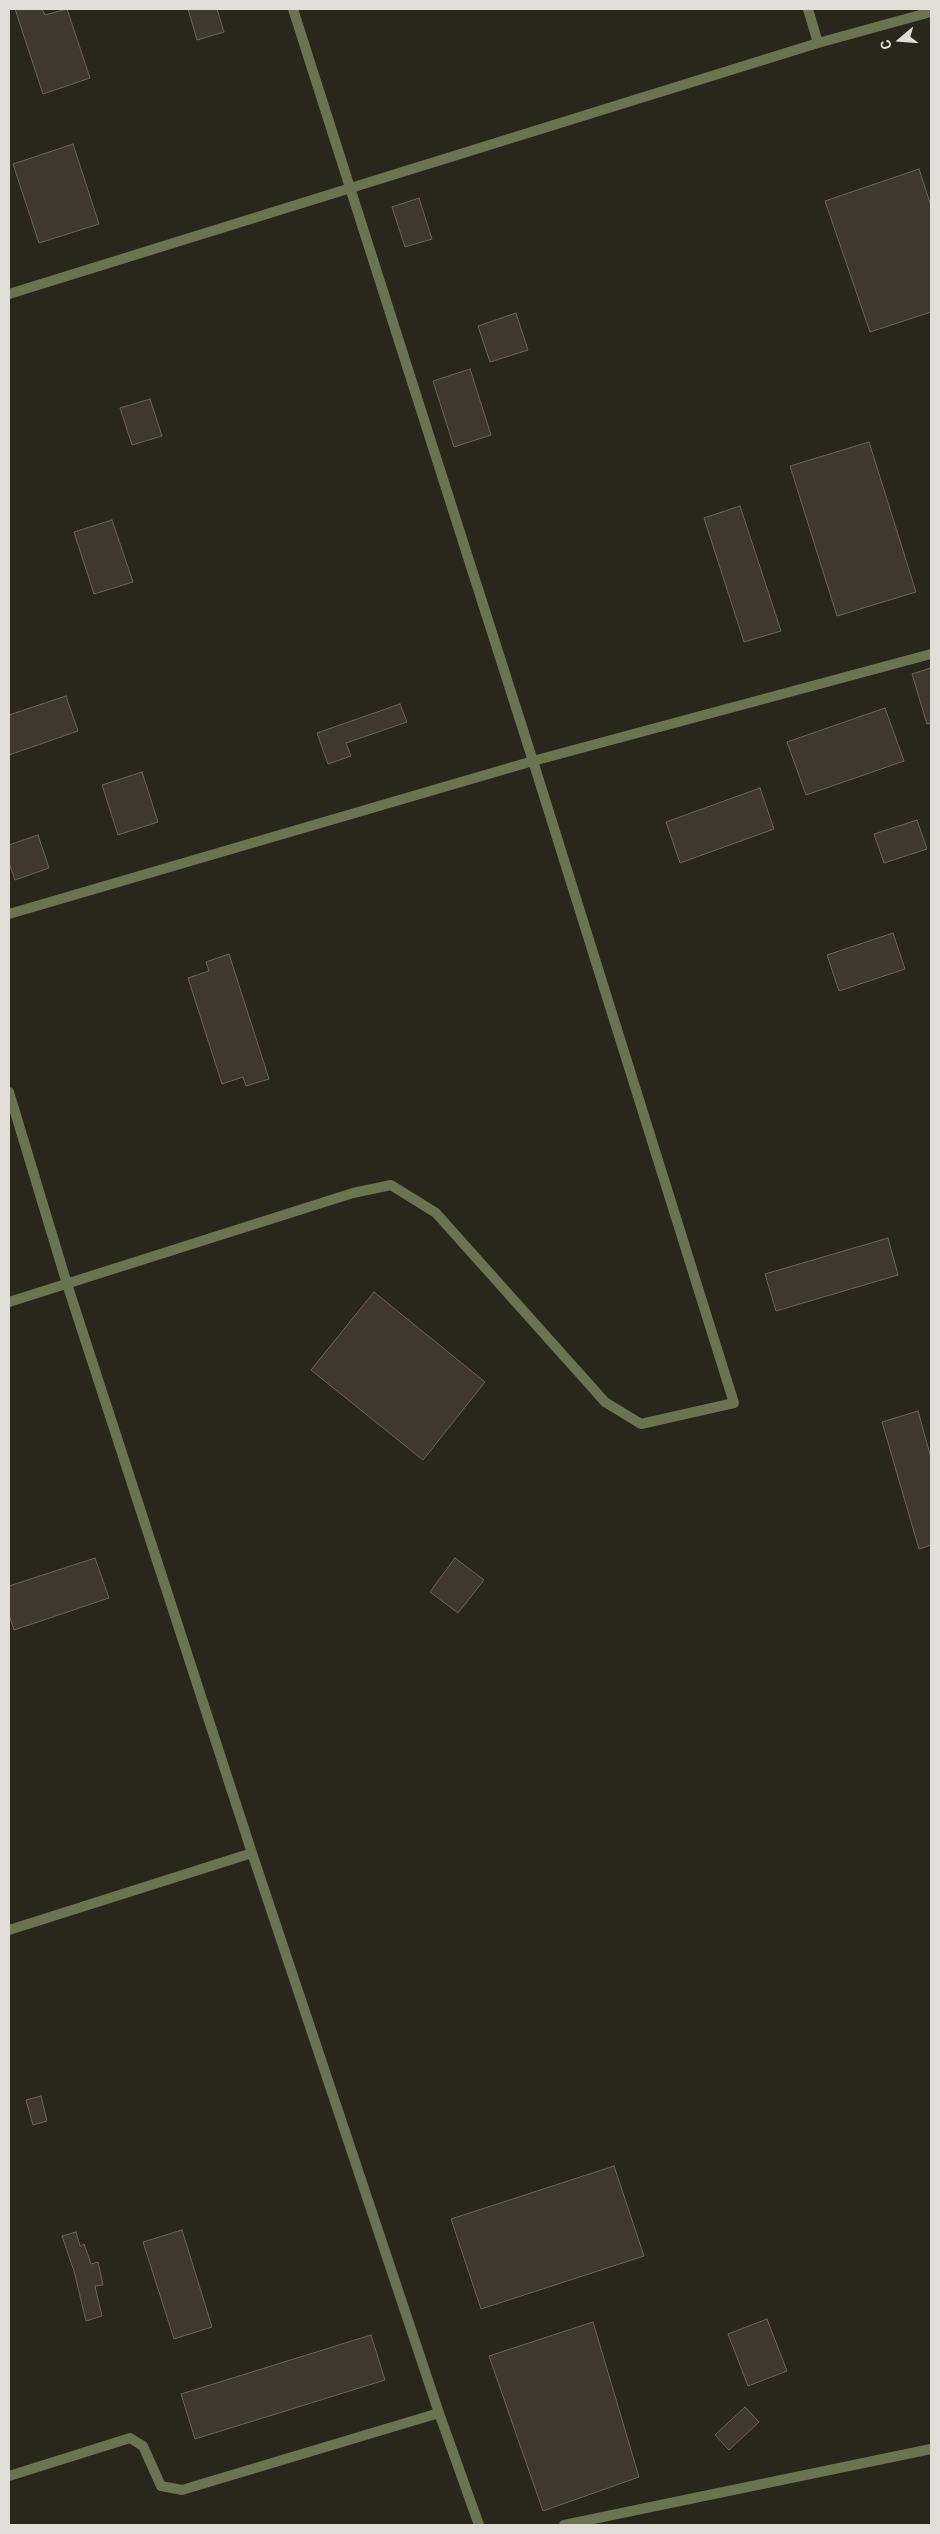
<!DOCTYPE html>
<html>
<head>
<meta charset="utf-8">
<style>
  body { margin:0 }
  #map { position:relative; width:940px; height:2534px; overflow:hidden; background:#29261b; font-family:Roboto,sans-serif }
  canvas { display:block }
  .frame { position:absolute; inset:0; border:10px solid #e0ded7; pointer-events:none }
  .north { position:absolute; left:875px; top:15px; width:50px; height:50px; -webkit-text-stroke:4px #29261b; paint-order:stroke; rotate:252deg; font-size:14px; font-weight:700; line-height:20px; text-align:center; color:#e0ded7 }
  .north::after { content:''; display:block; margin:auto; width:18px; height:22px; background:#e0ded7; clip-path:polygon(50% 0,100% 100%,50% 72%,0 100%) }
</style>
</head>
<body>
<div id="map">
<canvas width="940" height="2534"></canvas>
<div class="frame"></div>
<div class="north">С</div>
</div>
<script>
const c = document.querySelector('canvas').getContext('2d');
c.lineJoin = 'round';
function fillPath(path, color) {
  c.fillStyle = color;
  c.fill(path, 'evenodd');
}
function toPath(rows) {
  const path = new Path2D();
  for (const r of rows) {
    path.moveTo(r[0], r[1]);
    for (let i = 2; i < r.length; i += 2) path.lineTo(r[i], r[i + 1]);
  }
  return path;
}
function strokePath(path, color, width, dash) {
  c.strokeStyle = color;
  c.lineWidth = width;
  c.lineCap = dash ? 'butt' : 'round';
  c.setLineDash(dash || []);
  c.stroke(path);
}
const building = toPath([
  [15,9,42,9,45,15,67,9,90,78,43,94,15,9],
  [188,9,217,9,224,32,197,40,188,9],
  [73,144,99,224,39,243,13,164,73,144],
  [919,169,931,206,931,312,870,332,825,201,919,169],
  [419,198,432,239,405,247,392,207,419,198],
  [516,313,528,350,490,362,478,326,516,313],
  [470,369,491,435,454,447,433,381,470,369],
  [150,399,162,436,132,445,120,408,150,399],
  [869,442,916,592,837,616,790,466,869,442],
  [740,506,781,631,744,642,704,518,740,506],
  [112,520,133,582,94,594,74,532,112,520],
  [931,668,931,723,927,724,912,674,931,668],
  [66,696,78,731,9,755,9,715,66,696],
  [400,704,407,722,346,743,351,756,328,764,317,733,400,704],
  [885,708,904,761,806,795,787,742,885,708],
  [142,772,158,822,118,835,102,785,142,772],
  [760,788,774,829,680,863,666,822,760,788],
  [917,820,927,849,884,863,874,834,917,820],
  [38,835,49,868,15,880,9,863,9,845,38,835],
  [893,933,905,969,839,991,827,955,893,933],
  [229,954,269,1079,246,1086,243,1077,222,1084,188,978,209,971,206,962,229,954],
  [888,1238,898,1275,776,1311,765,1274,888,1238],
  [374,1292,485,1382,423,1460,311,1370,374,1292],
  [918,1411,931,1458,931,1545,919,1549,882,1422,918,1411],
  [95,1558,109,1598,14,1630,9,1615,9,1586,95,1558],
  [455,1558,484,1580,458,1613,430,1592,455,1558],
  [41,2096,47,2121,33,2125,26,2100,41,2096],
  [614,2166,644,2256,481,2309,451,2219,614,2166],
  [182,2230,212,2327,174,2339,143,2242,182,2230],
  [76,2232,80,2246,84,2244,91,2264,98,2262,103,2285,95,2286,102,2316,86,2321,74,2271,62,2236,76,2232],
  [767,2319,787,2371,748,2386,728,2334,767,2319],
  [593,2322,639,2477,543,2511,489,2356,593,2322],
  [371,2335,385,2380,195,2439,181,2394,371,2335],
  [745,2407,759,2422,729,2450,715,2435,745,2407]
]);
fillPath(building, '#40372d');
strokePath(building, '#6f655a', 1);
strokePath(toPath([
  [808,9,818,43],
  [9,294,818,43,931,12],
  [9,914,533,761,931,654],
  [9,1092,67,1284,252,1853,439,2413,479,2525],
  [9,1302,353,1193,391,1185,436,1213,605,1402,641,1424,734,1403,533,761,293,9],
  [9,1930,252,1853],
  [9,2476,130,2438,143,2446,161,2486,182,2490,439,2413],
  [564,2525,931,2449]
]), '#6a7450', 10);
</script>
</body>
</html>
